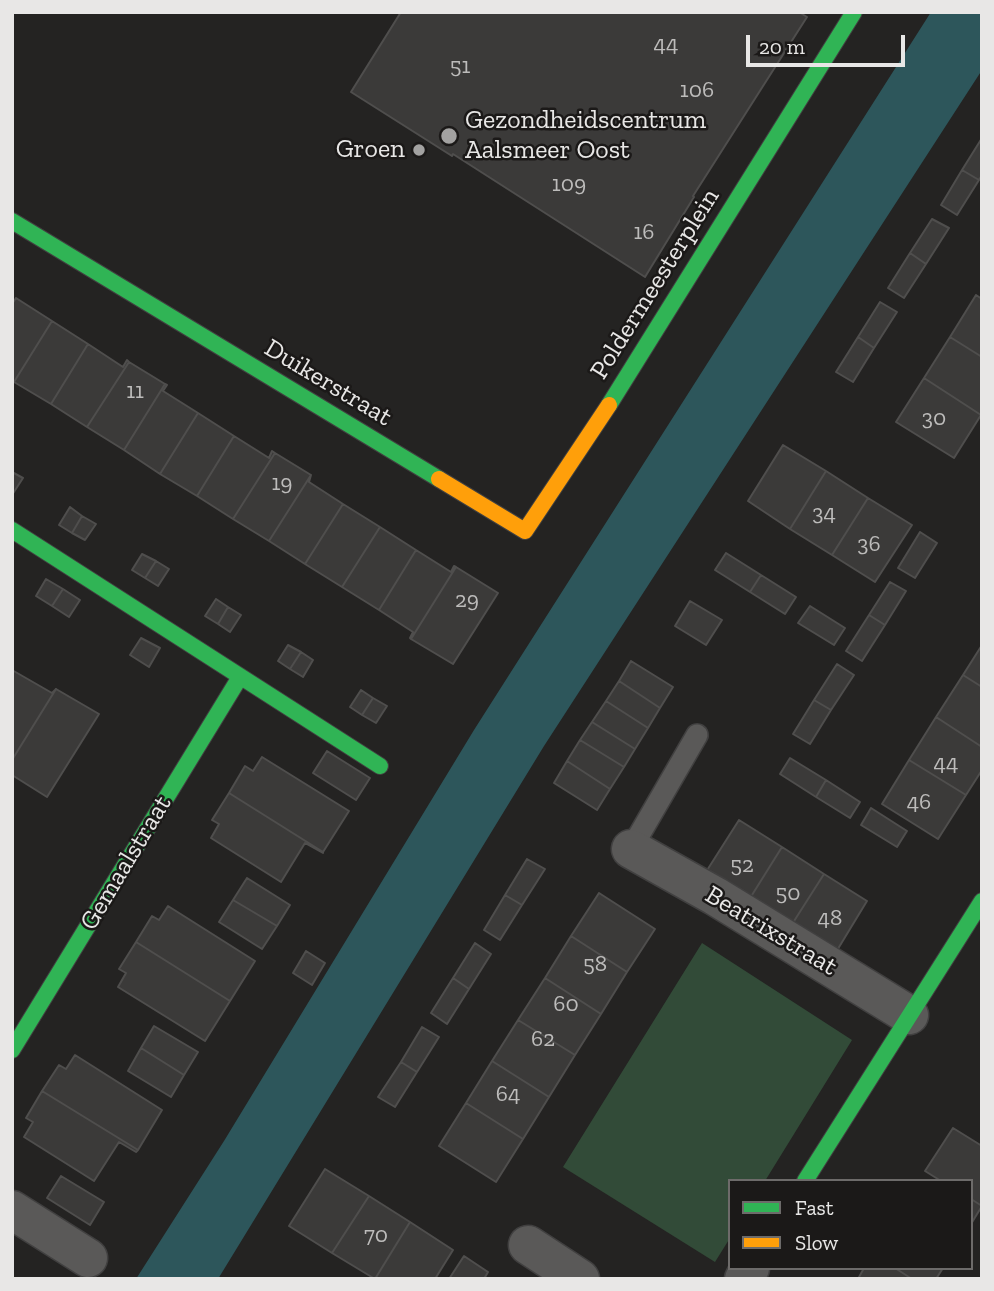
<!DOCTYPE html>
<html>
<head>
<meta charset="utf-8">
<style>
  body { margin:0 }
  #map { position:relative; width:994px; height:1291px; overflow:hidden; background:#242322; font-family:"Zilla Slab",serif }
  canvas { display:block }
  .frame { position:absolute; inset:0; border:14px solid #e8e7e6; pointer-events:none }
  .legend { position:absolute; left:728px; top:1179px; width:245px; height:91px; box-sizing:border-box; background:#1b1918; border:2px solid #6d6b6a; margin:0; padding:9px 12px; list-style:none; font-size:21px; color:#e8e7e6 }
  .legend li { display:flex; align-items:center; gap:14px; height:35px }
  .legend b { width:35px; border:2px solid #6d6b6a }
  .scale { position:absolute; left:746px; top:35px; width:159px; height:32px; box-sizing:border-box; border:4px solid #e8e7e6; border-top:0; padding-left:9px; font-size:21px; line-height:24px; white-space:nowrap; color:#e8e7e6; -webkit-text-stroke:5px #1b1918; paint-order:stroke }
</style>
</head>
<body>
<div id="map">
<canvas width="994" height="1291"></canvas>
<div class="frame"></div>
<ul class="legend">
<li><b style="height:9px;background:#30b455"></b>Fast</li>
<li><b style="height:9px;background:#ff9f0a"></b>Slow</li>
</ul>
<div class="scale">20 m</div>
</div>
<script>
const c = document.querySelector('canvas').getContext('2d');
c.lineJoin = 'round';
function fillPath(path, color) {
  c.fillStyle = color;
  c.fill(path, 'evenodd');
}
function toPath(rows) {
  const path = new Path2D();
  for (const r of rows) {
    path.moveTo(r[0], r[1]);
    for (let i = 2; i < r.length; i += 2) path.lineTo(r[i], r[i + 1]);
  }
  return path;
}
function strokePath(path, color, width, dash) {
  c.strokeStyle = color;
  c.lineWidth = width;
  c.lineCap = dash ? 'butt' : 'round';
  c.setLineDash(dash || []);
  c.stroke(path);
}
function drawText(font, color, halo, rows, align = 'center') {
  c.font = font + ' "Zilla Slab",serif';
  c.lineWidth = 5;
  c.setLineDash([]);
  c.textBaseline = 'middle';
  c.strokeStyle = halo;
  c.fillStyle = color;
  for (const [text, x, y, turn = 0] of rows) {
    c.save();
    c.translate(x, y);
    c.rotate((+turn || 0) * Math.PI / 180);
    c.textAlign = isNaN(turn) ? turn : align;
    if (halo) c.strokeText(text, 0, 0);
    c.fillText(text, 0, 0);
    c.restore();
  }
}
fillPath(toPath([
  [702,943,852,1040,765,1181,730,1181,730,1238,715,1262,563,1167]
]), '#324b38');
fillPath(toPath([
  [931,12,982,12,982,70,544,746,218,1279,136,1279,224,1141,474,730]
]), '#2d565b');
const building = toPath([
  [401,12,799,12,807,17,693,196,694,197,645,277,453,154,452,156,351,92,401,12],
  [982,138,982,175,979,180,962,170,982,138],
  [962,170,979,180,957,215,941,205,962,170],
  [932,219,949,228,926,264,910,253,932,219],
  [910,253,926,264,904,298,888,288,910,253],
  [976,295,982,299,982,357,950,337,976,295],
  [16,298,52,321,14,382,12,381,12,304,16,298],
  [880,302,897,312,874,348,858,337,880,302],
  [52,321,88,344,51,404,14,382,52,321],
  [858,337,874,348,853,382,836,372,858,337],
  [950,337,982,357,981,415,924,378,950,337],
  [88,344,123,367,127,360,129,362,87,427,51,404,88,344],
  [129,362,165,384,124,450,87,427,129,362],
  [924,378,981,415,954,458,896,422,924,378],
  [165,384,167,385,163,391,198,413,160,474,124,450,165,384],
  [198,413,234,436,197,496,160,474,198,413],
  [234,436,269,458,272,451,275,453,233,519,197,496,234,436],
  [783,445,826,471,790,529,748,501,783,445],
  [275,453,311,475,269,541,233,519,275,453],
  [826,471,868,498,832,555,790,529,826,471],
  [12,472,23,478,12,495,12,472],
  [311,475,309,482,343,504,305,564,269,541,311,475],
  [868,498,912,525,875,582,832,555,868,498],
  [343,504,380,527,342,587,305,564,343,504],
  [70,507,82,516,72,533,59,525,70,507],
  [82,516,96,524,85,540,72,533,82,516],
  [380,527,416,550,379,610,342,587,380,527],
  [920,532,937,543,915,578,898,568,920,532],
  [416,550,451,572,454,566,456,567,411,639,410,638,413,632,379,610,416,550],
  [726,553,761,575,750,592,715,570,726,553],
  [142,554,156,561,145,578,132,570,142,554],
  [156,561,169,569,158,586,145,578,156,561],
  [456,567,498,593,453,664,411,639,456,567],
  [761,575,796,597,785,614,750,592,761,575],
  [46,579,63,589,52,606,36,596,46,579],
  [890,582,906,591,885,625,869,615,890,582],
  [63,589,80,600,69,617,52,606,63,589],
  [216,599,228,607,218,624,205,616,216,599],
  [690,601,722,620,706,645,675,626,690,601],
  [810,606,845,628,834,645,798,623,810,606],
  [228,607,241,615,230,632,218,624,228,607],
  [869,615,885,625,862,661,846,651,869,615],
  [141,638,160,648,149,667,130,655,141,638],
  [288,645,301,652,290,669,278,661,288,645],
  [982,645,982,687,963,675,982,645],
  [301,652,313,660,303,677,290,669,301,652],
  [631,661,673,687,660,708,619,681,631,661],
  [837,664,854,675,831,710,814,700,837,664],
  [12,670,52,693,56,689,12,760,12,670],
  [963,675,982,687,982,747,936,717,963,675],
  [619,681,660,708,648,728,606,701,619,681],
  [56,689,99,714,47,797,12,775,12,760,56,689],
  [361,690,373,698,362,715,350,707,361,690],
  [373,698,387,706,376,723,362,715,373,698],
  [814,700,831,710,810,744,793,734,814,700],
  [606,701,648,728,635,749,592,722,606,701],
  [936,717,982,747,982,770,966,795,909,760,936,717],
  [592,722,635,749,624,767,580,740,592,722],
  [580,740,624,767,610,789,567,761,580,740],
  [327,751,370,778,356,800,313,773,327,751],
  [262,757,349,811,323,852,229,793,245,766,253,771,262,757],
  [790,758,826,780,816,797,780,774,790,758],
  [909,760,966,795,938,839,882,804,909,760],
  [567,761,610,789,597,810,554,783,567,761],
  [826,780,860,802,850,818,816,797,826,780],
  [229,793,323,852,323,853,305,843,281,882,211,838,219,824,212,820,229,793],
  [871,808,907,831,897,847,861,825,871,808],
  [739,820,782,847,747,903,704,875,739,820],
  [782,847,824,874,789,929,747,903,782,847],
  [527,859,545,869,522,905,505,895,527,859],
  [824,874,867,901,833,957,789,929,824,874],
  [247,878,290,905,277,926,233,900,247,878],
  [599,893,655,929,627,972,571,936,599,893],
  [505,895,522,905,500,940,484,930,505,895],
  [233,900,277,926,262,949,219,922,233,900],
  [168,906,255,961,230,1001,136,942,152,916,159,920,168,906],
  [571,936,627,972,601,1014,545,978,571,936],
  [136,942,230,1001,205,1041,118,987,126,973,119,969,136,942],
  [475,943,491,954,469,989,453,978,475,943],
  [306,951,325,963,312,985,293,973,306,951],
  [453,978,469,989,447,1024,431,1013,453,978],
  [545,978,601,1014,575,1055,518,1020,545,978],
  [518,1020,575,1055,549,1097,492,1061,518,1020],
  [154,1026,198,1052,184,1075,141,1048,154,1026],
  [422,1027,439,1037,417,1072,401,1062,422,1027],
  [141,1048,184,1075,171,1097,128,1071,141,1048],
  [75,1055,162,1110,138,1150,42,1091,59,1065,66,1069,75,1055],
  [492,1061,549,1097,523,1139,466,1103,492,1061],
  [401,1062,417,1072,395,1107,378,1097,401,1062],
  [42,1091,138,1150,136,1152,119,1142,94,1181,24,1137,33,1122,26,1118,42,1091],
  [466,1103,523,1139,496,1182,439,1146,466,1103],
  [953,1128,982,1146,982,1206,971,1199,971,1181,941,1181,925,1171,953,1128],
  [325,1169,369,1196,332,1253,289,1226,325,1169],
  [61,1176,104,1202,90,1225,47,1198,61,1176],
  [369,1196,410,1222,375,1279,332,1253,369,1196],
  [971,1199,982,1206,971,1224,971,1199],
  [410,1222,453,1250,435,1279,375,1279,410,1222],
  [464,1256,488,1272,484,1279,449,1279,464,1256],
  [864,1268,895,1268,912,1279,858,1279,864,1268],
  [895,1268,943,1268,936,1279,912,1279,895,1268]
]);
fillPath(building, '#3b3a39');
strokePath(building, '#4f4e4d', 2);
const lane = toPath([
  [631,849,697,735]
]);
const street = toPath([
  [631,849,715,896,909,1015],
  [12,1210,88,1258],
  [528,1245,580,1279],
  [744,1279,750,1268]
]);
const fast = toPath([
  [12,221,439,479],
  [609,405,854,12],
  [12,530,380,766],
  [12,1050,240,677],
  [805,1181,982,901]
]);
const slow = toPath([
  [439,479,525,531,609,405]
]);
strokePath(lane, '#414040', 24);
strokePath(street, '#414040', 41);
strokePath(fast, '#414040', 18);
strokePath(slow, '#414040', 18);
strokePath(lane, '#5a5958', 21);
strokePath(street, '#5a5958', 38);
strokePath(fast, '#30b455', 16);
strokePath(slow, '#ff9f0a', 16);
for (const [x, y, r, color] of [
  [449,136,9,"#a3a2a1"],
  [419,150,7,"#a3a2a1"]
]) {
  const dot = new Path2D();
  dot.arc(x, y, r, 0, 2 * Math.PI);
  c.fillStyle = color;
  c.fill(dot);
  strokePath(dot, '#1b1918', 2.5);
}
drawText('23px', '#bdbcbb', null, [
  ["44",666,44],
  ["51",460,66],
  ["106",697,90],
  ["109",569,184],
  ["16",644,232],
  ["11",135,391],
  ["30",934,418],
  ["19",282,483],
  ["34",824,513],
  ["36",869,544],
  ["29",467,600],
  ["44",946,763],
  ["46",919,802],
  ["52",742,865],
  ["50",788,893],
  ["48",830,918],
  ["58",595,964],
  ["60",566,1004],
  ["62",543,1039],
  ["64",508,1094],
  ["70",376,1235]
]);
drawText('26px', '#e8e7e6', '#1b1918', [
  ["Gezondheidscentrum",465,121],
  ["Aalsmeer Oost",465,151],
  ["Groen",405,150,"right"]
], 'left');
drawText('26px', '#e8e7e6', '#1b1918', [
  ["Poldermeesterplein",655,284,-58],
  ["Duikerstraat",328,383,31],
  ["Gemaalstraat",126,863,-59],
  ["Beatrixstraat",771,931,31]
]);
</script>
</body>
</html>
